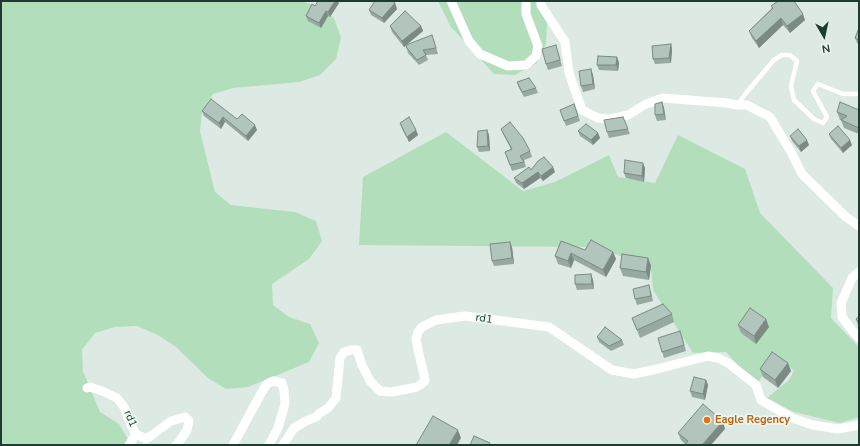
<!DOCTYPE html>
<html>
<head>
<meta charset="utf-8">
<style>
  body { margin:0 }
  #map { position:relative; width:860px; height:446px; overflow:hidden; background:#dceae3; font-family:"Nunito Sans",sans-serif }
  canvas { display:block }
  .frame { position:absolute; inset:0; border:2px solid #1d3b31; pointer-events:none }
  .north { position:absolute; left:804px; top:16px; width:40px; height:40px; -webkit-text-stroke:3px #edf7f1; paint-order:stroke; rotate:171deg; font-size:11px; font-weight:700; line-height:16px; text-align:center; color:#1d3b31 }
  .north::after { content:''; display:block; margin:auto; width:14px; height:18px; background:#1d3b31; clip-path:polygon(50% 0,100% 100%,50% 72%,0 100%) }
</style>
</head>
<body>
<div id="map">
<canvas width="860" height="446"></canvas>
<div class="frame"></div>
<div class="north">N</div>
</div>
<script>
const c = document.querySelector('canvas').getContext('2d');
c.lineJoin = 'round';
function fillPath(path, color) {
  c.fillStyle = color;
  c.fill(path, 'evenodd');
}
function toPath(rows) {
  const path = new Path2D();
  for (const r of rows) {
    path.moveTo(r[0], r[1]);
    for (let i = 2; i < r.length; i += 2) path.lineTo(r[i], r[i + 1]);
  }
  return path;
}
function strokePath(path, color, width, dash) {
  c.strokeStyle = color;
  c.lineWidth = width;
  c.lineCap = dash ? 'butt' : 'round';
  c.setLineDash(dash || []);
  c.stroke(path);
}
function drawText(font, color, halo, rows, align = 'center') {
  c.font = font + ' "Nunito Sans",sans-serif';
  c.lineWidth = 3.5;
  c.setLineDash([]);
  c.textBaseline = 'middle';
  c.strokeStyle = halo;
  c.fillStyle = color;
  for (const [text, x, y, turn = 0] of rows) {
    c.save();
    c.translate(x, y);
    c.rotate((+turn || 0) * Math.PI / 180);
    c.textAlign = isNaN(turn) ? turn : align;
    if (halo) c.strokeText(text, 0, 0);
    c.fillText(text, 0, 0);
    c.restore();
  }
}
fillPath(toPath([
  [1,1,301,1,317,6,334,18,341,38,336,59,320,75,299,82,233,88,213,94,202,112,200,131,215,192,231,205,295,212,316,221,322,241,309,259,272,284,273,305,289,317,310,324,319,343,309,362,248,387,226,389,208,378,176,347,158,335,137,326,115,327,95,333,82,350,83,371,100,412,119,424,129,441,129,445,1,445],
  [438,1,544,1,547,24,546,44,537,63,515,75,494,74,451,27],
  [446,132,523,191,555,182,609,155,618,177,655,183,678,135,745,169,760,213,833,288,831,318,859,347,859,417,840,423,794,412,767,398,789,380,794,371,777,356,756,385,726,352,693,353,653,290,651,266,593,247,359,245,363,177]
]), '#b2debc');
strokePath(toPath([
  [737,105,746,93,774,60,782,55,790,55,797,61,791,86,794,100,814,119,823,123,827,117,813,91,818,84,843,94,859,94]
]), '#fff', 4.5);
strokePath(toPath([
  [451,1,469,41,480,54,508,66,526,65,536,56,538,46,526,14,526,1],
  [541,1,541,5,565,42,569,73,582,110,598,118,610,119,628,115,646,104,663,98,727,103,737,105,747,105,770,117,791,152,802,174,846,217,859,226],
  [859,272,852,278,841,303,842,317,851,329,859,338],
  [87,388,90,387,102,391,117,398,124,407,131,425,136,434,146,439,152,435,171,421,185,417,189,421,187,430,179,442,176,445],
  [129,445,136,434],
  [233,445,263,390,267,384,273,381,282,383,284,390,285,404,278,428,269,445],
  [283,445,294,428,306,421,316,417,320,413,328,408,336,398,340,358,344,352,351,350,357,350,362,365,370,381,380,391,392,392,417,387,425,381,424,375,419,354,416,339,418,332,422,327,436,320,465,316,549,327,612,370,634,374,657,369,708,356,718,358,728,363,756,385,761,400,792,418,813,425,838,429,859,425]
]), '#fff', 9);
fillPath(toPath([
  [339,3,330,17,328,16,321,28,308,21,306,16],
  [395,3,397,9,384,23,371,15,369,10],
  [771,6,805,20,790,33,783,25,759,48,752,38,749,31,772,8],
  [390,26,421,26,423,31,406,45,434,40,438,54,426,55,428,60,419,65,408,53,406,46,404,47,392,32],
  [859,28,859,44,857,43,855,38],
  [671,44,672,49,671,63,655,64,653,59],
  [558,51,562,66,548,70,546,64],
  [617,57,619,63,618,71,599,70,597,65],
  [591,69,593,75,595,89,583,92,581,86],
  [517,82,536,88,538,93,524,97,519,88],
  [662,102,664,108,666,120,657,121,655,115],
  [574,104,580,121,566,126,560,110],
  [859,110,859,134,844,128,841,120,840,120,837,112],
  [202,111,237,119,257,130,248,141,225,122,221,129,204,116],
  [623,117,630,134,609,138,607,132],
  [400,123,416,130,418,135,409,142,402,129],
  [501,129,530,151,532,157,524,160,526,167,512,171,505,152,511,149,503,134],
  [487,130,489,135,490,151,479,152,477,147],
  [578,131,598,133,600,138,593,145,580,136],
  [829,134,852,145,843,153,831,139],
  [790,136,809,145,801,152,792,141],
  [645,168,644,182,626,178,624,173],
  [531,170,555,172,543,181,540,178,524,189,516,183,514,178],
  [512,247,514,264,494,266,492,261],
  [585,250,613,252,616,259,606,277,574,260,571,268,558,264,555,256],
  [648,258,651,266,649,280,623,276,620,268],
  [591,274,593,280,594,289,577,290,575,284],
  [651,291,653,301,637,305,635,299],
  [672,314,674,322,640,338,632,318],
  [859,316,859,326,858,325,856,319],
  [738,325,769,327,756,344,741,333],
  [682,336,686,351,664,358,658,338],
  [597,337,622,340,624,345,611,351,599,342],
  [760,369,791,371,778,388,763,377],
  [706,380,708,385,705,400,692,397,690,391],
  [725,429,685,444,681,440,678,433]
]), '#98a9a2');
fillPath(toPath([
  [335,1,338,1,339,3,330,17,328,12],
  [395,3,397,9,384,23,382,18],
  [326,11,328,16,321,28,319,23],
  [803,14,805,20,790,33,787,26],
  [781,18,783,25,759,48,756,41],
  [421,26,423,31,404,47,402,41],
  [671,44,672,49,671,63,669,58],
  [617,57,619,63,618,71,616,65],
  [591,69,593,75,595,89,593,84],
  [662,102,664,108,666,120,664,114],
  [223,117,225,122,221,129,219,123],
  [255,125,257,130,248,141,246,136],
  [416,130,418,135,409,142,407,137],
  [487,130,489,135,490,151,488,146],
  [598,133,600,138,593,145,591,140],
  [807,140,809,145,801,152,799,146],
  [850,140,852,145,843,153,841,148],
  [643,163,645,168,644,182,642,176],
  [553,167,555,172,543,181,541,176],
  [538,172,540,178,524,189,522,183],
  [510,242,512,247,514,264,512,258],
  [613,252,616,259,606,277,603,270],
  [571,253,574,260,571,268,568,261],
  [648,258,651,266,649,280,646,272],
  [591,274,593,280,594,289,592,284],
  [766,319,769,327,756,344,754,336],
  [788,363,791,371,778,388,775,380],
  [706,380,708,385,705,400,703,394],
  [723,421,725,429,711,445,702,445],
  [458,430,461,438,457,445,449,445]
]), '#7c8a84');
const building = toPath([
  [318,1,335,1,328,12,326,11,319,23,306,16,312,4,315,6,318,1],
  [375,1,392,1,395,3,382,18,369,10,375,1],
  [778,1,794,1,803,14,787,26,781,18,756,41,749,31,773,8,771,6,778,1],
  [405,11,421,26,402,41,390,26,405,11],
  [859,28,859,40,855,38,859,28],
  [432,35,436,48,423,50,426,55,417,60,406,47,407,47,406,45,432,35],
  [671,44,669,58,653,59,652,46,671,44],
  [556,45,560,60,546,64,542,49,556,45],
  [598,56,617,57,616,65,597,65,598,56],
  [591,69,593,84,581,86,579,71,591,69],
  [529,78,536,88,522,92,517,82,529,78],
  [211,99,237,119,242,114,255,125,246,136,223,117,219,123,202,111,211,99],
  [662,102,664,114,655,115,655,104,662,102],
  [840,102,859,110,859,128,841,120,847,116,837,112,840,102],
  [574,104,578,116,564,121,560,110,574,104],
  [409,117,416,130,407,137,400,123,409,117],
  [623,117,628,129,607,132,604,120,623,117],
  [510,122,523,138,530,151,520,156,524,162,510,165,505,152,512,149,501,129,510,122],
  [586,124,598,133,591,140,578,131,586,124],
  [838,126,850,140,841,148,829,134,838,126],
  [798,129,807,140,799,146,790,136,798,129],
  [487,130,488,146,477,147,478,131,487,130],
  [544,157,553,167,541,176,538,172,522,183,514,178,529,167,531,170,538,161,544,157],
  [625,160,643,163,642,176,624,173,625,160],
  [591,240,613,252,603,270,571,253,568,261,555,256,561,241,585,250,591,240],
  [510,242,512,258,492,261,490,244,510,242],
  [622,254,648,258,646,272,620,268,622,254],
  [591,274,592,284,575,284,575,275,591,274],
  [649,285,651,296,635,299,633,289,649,285],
  [663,304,672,314,637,330,632,318,663,304],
  [750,308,766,319,754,336,738,325,750,308],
  [859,316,859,323,856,319,859,316],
  [605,327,622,340,609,346,597,337,605,327],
  [680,331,684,345,662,352,658,338,680,331],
  [772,352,788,363,775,380,760,369,772,352],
  [694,377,706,380,703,394,690,391,694,377],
  [703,404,723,421,702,445,685,445,688,441,678,433,703,404],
  [433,416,458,430,449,445,416,445,433,416],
  [474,436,490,443,489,445,470,445,474,436]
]);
fillPath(building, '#b1c5bc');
strokePath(building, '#7c8a84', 1);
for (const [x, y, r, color] of [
  [707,420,4,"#e8710a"]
]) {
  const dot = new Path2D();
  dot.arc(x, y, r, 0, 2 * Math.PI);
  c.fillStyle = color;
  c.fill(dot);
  strokePath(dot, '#edf7f1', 1.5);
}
drawText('11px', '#1d3b31', '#edf7f1', [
  ["rd1",484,319,8],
  ["rd1",130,419,66]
]);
drawText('bold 11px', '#c56008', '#edf7f1', [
  ["Eagle Regency",715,420]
], 'left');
</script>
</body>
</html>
